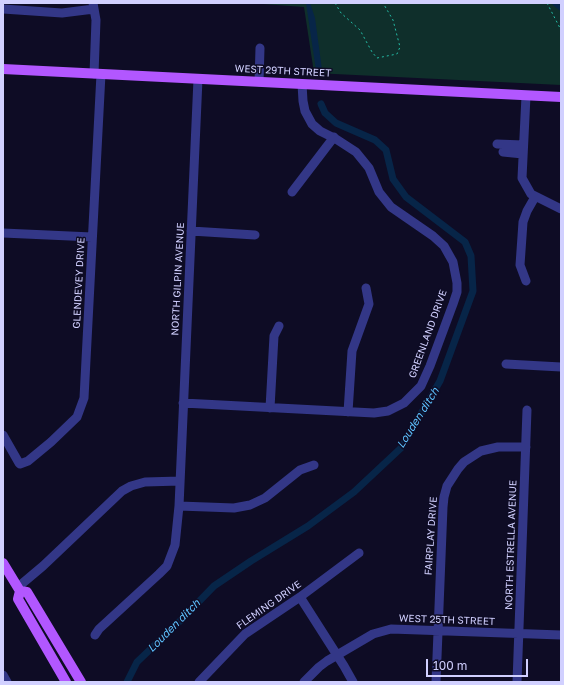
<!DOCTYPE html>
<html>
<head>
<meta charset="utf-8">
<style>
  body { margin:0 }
  #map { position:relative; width:564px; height:685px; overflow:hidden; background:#0e0c25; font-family:"Golos Text",sans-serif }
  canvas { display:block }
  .frame { position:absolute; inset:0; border:4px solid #d1d0ff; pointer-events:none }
  .scale { position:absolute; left:426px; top:659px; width:102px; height:18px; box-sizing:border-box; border:2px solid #d1d0ff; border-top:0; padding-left:5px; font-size:12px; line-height:14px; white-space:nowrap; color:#d1d0ff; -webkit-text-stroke:3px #0e0c25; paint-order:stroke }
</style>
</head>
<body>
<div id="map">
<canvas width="564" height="685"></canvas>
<div class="frame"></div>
<div class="scale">100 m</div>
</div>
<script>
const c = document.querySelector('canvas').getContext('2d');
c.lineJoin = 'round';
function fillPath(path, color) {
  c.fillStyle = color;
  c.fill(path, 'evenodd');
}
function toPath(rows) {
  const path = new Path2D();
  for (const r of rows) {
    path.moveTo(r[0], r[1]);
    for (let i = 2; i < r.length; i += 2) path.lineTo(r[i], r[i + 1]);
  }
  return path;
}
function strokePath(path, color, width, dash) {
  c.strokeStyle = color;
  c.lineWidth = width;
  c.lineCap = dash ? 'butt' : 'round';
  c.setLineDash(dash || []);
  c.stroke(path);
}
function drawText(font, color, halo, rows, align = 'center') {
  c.font = font + ' "Golos Text",sans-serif';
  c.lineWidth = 3;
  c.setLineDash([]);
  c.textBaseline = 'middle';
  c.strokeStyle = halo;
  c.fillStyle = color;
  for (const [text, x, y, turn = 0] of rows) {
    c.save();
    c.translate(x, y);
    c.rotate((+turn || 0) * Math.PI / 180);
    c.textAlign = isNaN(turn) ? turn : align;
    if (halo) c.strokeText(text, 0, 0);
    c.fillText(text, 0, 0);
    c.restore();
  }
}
fillPath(toPath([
  [249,3,561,3,561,85,314,73,304,7]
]), '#0f2f2b');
fillPath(toPath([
  [306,3,310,3,315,18,323,77,317,77]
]), '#072548');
strokePath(toPath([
  [556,3,561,7],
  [127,682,137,662,180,621,214,586,251,561,308,526,354,492,401,448,440,381,473,291,471,256,465,242,406,197,393,179,386,150,375,140,336,123,325,113,321,104]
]), '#072548', 7);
strokePath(toPath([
  [335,3,341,13,360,30,372,52,377,58,397,54,400,47,393,20,383,3],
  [547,3,561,30]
]), '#24bea8', 1, [2, 3]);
strokePath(toPath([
  [93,3,96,20,94,74],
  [3,9,62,13,94,9],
  [259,82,260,48],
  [526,96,522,178,531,194,561,209],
  [497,144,523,145],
  [503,152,523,154],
  [292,192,334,137],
  [191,231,255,235],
  [3,233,92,237],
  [526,281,520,265,523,222,527,211,535,197],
  [506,364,561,367],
  [183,403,374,413,388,411,404,403,421,386,430,366,453,304,457,292,457,283,453,262,444,246,433,236,391,207,379,192,369,168,356,152,336,139,320,131,312,124,305,111,303,101,302,84],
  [270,408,274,336,279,326],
  [348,412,352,351,369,304,366,288],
  [3,435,19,463,20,464,28,461,51,442,77,417,84,398,101,74],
  [179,506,234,508,250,505,265,498,300,470,314,465],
  [18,587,43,566,122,491,131,486,145,482,180,481],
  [300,597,344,666,353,682],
  [95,635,99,629,159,574,167,566,175,545,179,506,198,79],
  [3,675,7,682],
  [199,682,245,634,300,597,359,553],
  [304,682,319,667,327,661,373,634,391,629,561,635],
  [436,682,443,507,444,497,447,486,458,469,464,462,481,451,498,447,526,447],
  [517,682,527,410]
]), '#333787', 9);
strokePath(toPath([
  [3,69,561,97],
  [3,563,20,591,18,599,66,682],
  [20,591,27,592,81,682]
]), '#b257ff', 10);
drawText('10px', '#d1d0ff', '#0e0c25', [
  ["WEST 29TH STREET",283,71,3],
  ["NORTH GILPIN AVENUE",178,279,-87],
  ["GLENDEVEY DRIVE",79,283,-87],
  ["GREENLAND DRIVE",428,334,-70],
  ["FAIRPLAY DRIVE",431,536,-86],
  ["NORTH ESTRELLA AVENUE",511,545,-88],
  ["FLEMING DRIVE",269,605,-35],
  ["WEST 25TH STREET",447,620,2]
]);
drawText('italic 11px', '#5ec2ff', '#0e0c25', [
  ["Louden ditch",418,418,-58],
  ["Louden ditch",174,626,-45]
]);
</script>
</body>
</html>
